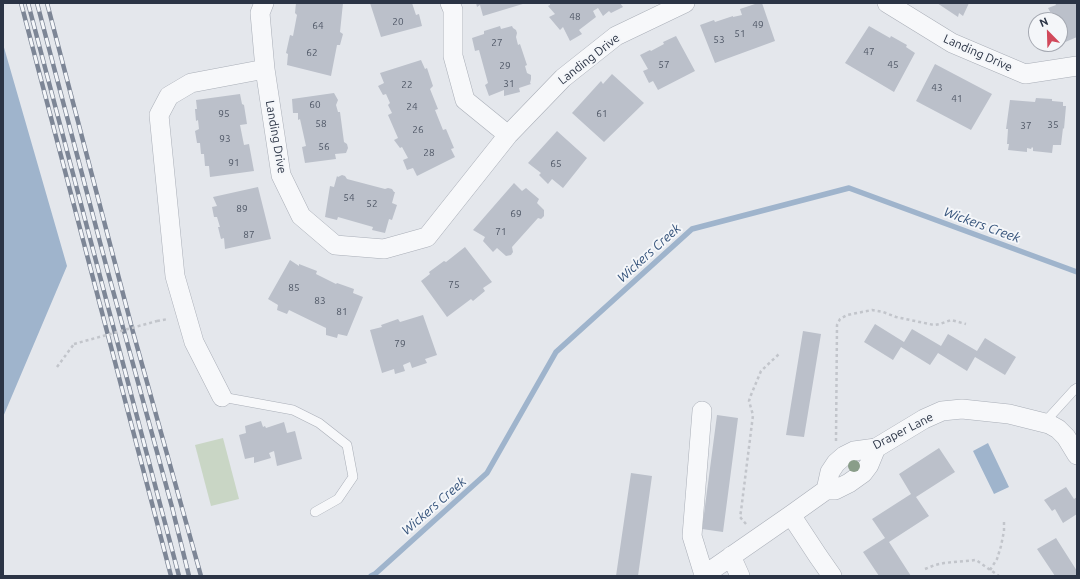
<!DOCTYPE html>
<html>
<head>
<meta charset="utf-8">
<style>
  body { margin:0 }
  #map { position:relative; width:1080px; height:579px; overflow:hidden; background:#e4e7ec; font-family:Ubuntu,sans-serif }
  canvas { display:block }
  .frame { position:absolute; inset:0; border:4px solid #2b3445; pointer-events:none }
  .north { position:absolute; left:1028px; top:12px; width:40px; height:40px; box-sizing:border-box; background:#f4f6f9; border:1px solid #a4a8b1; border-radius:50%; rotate:337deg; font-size:11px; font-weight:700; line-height:16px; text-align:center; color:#2b3445 }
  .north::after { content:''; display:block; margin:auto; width:14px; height:18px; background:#d1495b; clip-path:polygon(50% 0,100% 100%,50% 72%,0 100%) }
</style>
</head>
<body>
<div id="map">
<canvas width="1080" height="579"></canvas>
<div class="frame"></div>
<div class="north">N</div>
</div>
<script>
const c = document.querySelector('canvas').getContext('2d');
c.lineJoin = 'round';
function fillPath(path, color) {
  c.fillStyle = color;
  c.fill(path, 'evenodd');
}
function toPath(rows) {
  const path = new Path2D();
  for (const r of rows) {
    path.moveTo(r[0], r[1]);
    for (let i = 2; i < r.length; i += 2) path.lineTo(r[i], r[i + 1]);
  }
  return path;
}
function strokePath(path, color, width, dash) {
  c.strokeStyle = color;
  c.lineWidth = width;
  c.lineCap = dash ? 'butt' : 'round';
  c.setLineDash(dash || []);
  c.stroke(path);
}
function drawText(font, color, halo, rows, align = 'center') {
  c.font = font + ' Ubuntu,sans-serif';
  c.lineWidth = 4;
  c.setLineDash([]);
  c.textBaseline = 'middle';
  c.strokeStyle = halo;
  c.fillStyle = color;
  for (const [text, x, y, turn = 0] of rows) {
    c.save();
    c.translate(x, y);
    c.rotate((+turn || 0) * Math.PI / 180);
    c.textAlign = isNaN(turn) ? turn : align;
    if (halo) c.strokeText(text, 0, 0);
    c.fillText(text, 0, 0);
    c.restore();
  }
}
fillPath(toPath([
  [223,438,239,499,211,506,195,445]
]), '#c9d6c5');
fillPath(toPath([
  [3,44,67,266,3,417],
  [988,443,1009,487,994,494,973,451]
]), '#9fb4cc');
strokePath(toPath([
  [371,576,375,574,487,473,556,352,692,229,849,188,1077,272]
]), '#9fb4cc', 5.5);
fillPath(toPath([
  [296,3,343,3,340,32,343,34,340,45,337,45,331,76,287,65,288,54,286,53,290,35,293,36,297,15,295,13],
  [370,3,412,3,416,15,419,14,422,26,381,37],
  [476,3,526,3,483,16,480,5,477,7],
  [550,3,620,3,623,7,611,13,609,11,603,16,598,8,593,11,596,17,579,30,582,34,570,41,563,27,560,30,549,17,555,14,548,6,550,5],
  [758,3,762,3,775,41,715,63,700,25,714,20,715,22,733,16,733,17,742,15,740,9],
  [937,3,969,3,963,16,959,13,958,17],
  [1055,3,1077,3,1077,37,1063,43,1063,39,1060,41,1060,20,1047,20,1053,17,1048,8,1056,5],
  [500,26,501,29,512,26,513,28,516,30,517,33,516,37,518,45,520,44,527,65,525,66,527,73,531,75,531,79,530,83,531,84,519,88,520,92,504,96,504,90,489,96,485,85,488,83,479,50,475,51,472,38,484,34,484,31],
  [869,26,890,38,891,36,907,45,906,47,915,53,894,92,845,63],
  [676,36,695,71,658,90,653,81,649,83,643,71,648,69,640,55,650,50,651,51,664,44,663,42],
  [421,60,425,69,427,68,433,86,430,89,438,109,435,110,443,130,446,129,454,148,451,149,455,157,417,176,413,168,407,170,403,160,408,158,402,147,400,148,394,140,398,138,388,115,392,113,388,105,390,103,386,94,383,95,378,86,384,83,380,73],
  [935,64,992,94,971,130,916,101],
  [612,74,644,103,604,142,572,113,601,81,603,84],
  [334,93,338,100,336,105,338,112,340,112,344,142,347,144,348,148,346,153,335,154,336,159,305,163,302,147,306,146,300,119,298,120,298,113,293,113,292,99],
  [240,94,242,104,244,105,247,124,240,125,244,145,249,144,254,171,210,177,209,166,205,166,204,154,201,154,200,143,197,143,195,131,199,129,198,120,196,121,195,109,197,109,196,100],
  [1036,98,1052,99,1052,101,1063,102,1063,106,1066,106,1064,129,1063,128,1061,145,1053,145,1052,153,1033,151,1033,148,1032,147,1031,149,1027,148,1027,152,1008,150,1009,144,1007,144,1008,129,1006,129,1010,100,1035,102],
  [557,131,587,158,563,188,552,179,548,184,539,175,541,173,528,163],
  [342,175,345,176,347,179,385,189,388,188,392,189,394,192,395,192,392,203,397,205,392,220,389,219,385,233,372,230,373,227,338,217,337,220,325,217,330,186,334,187,337,176,338,177],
  [514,183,522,191,526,188,539,199,537,203,544,210,544,216,541,219,538,218,512,247,513,252,511,255,506,256,497,248,493,252,483,241,485,237,473,230],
  [258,187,271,239,225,249,224,238,221,239,218,227,220,227,217,217,214,217,212,207,217,206,213,197],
  [465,247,492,282,483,288,485,291,473,301,471,299,447,317,421,281,430,274,429,272,444,261,446,262],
  [290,260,299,266,299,264,317,271,316,274,336,284,337,283,354,289,353,293,363,297,347,336,338,334,337,338,326,335,326,328,289,310,287,314,277,310,278,305,268,299],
  [423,315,437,355,425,359,427,363,412,368,410,362,403,365,405,371,395,374,394,369,382,373,370,330,382,327,381,325,398,319,400,322],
  [875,324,904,342,912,329,941,346,948,334,977,351,985,338,1016,357,1005,375,975,357,967,371,938,353,930,365,901,347,893,360,864,342],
  [803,331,821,334,804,437,786,435],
  [717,415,738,418,723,532,702,529],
  [261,421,263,427,265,426,266,428,284,422,287,433,295,431,302,459,277,466,274,451,269,453,271,458,254,463,254,457,245,459,239,435,246,433,245,426],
  [939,448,955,472,916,497,929,516,889,542,911,576,879,576,863,552,885,538,872,519,911,494,899,474],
  [631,473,652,476,638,576,616,576],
  [1066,487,1074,499,1077,497,1077,514,1063,523,1055,509,1052,511,1044,500],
  [1056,538,1077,571,1077,576,1055,576,1037,549]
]), '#bbc0ca');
const service = toPath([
  [222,397,293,410,319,423,347,445,353,477,338,499,315,512],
  [1044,423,1074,390,1077,388]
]);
const minor = toPath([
  [264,3,260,13,265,69,281,175,301,216,335,245,384,249,427,237,508,135,563,78,616,36,685,3],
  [450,3,453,10,453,56,465,100,508,135],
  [887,3,952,43,1025,74,1077,66],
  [222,397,194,342,175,276,159,115,169,96,191,83,265,69],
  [702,411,692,536,704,575],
  [826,490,835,490,849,483,863,473,869,465,876,448],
  [791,515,818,556,832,576],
  [731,556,740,576],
  [703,576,791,515,826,490,830,472,836,463,844,456,854,451,876,448,924,419,942,411,962,409,1009,414,1049,424,1058,429,1066,437,1077,455]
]);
strokePath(service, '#a9aeb7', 10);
strokePath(minor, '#a9aeb7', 20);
strokePath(toPath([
  [157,321,168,319],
  [57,367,74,344],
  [836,441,837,325,840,319,847,315,872,310,883,312,896,317,934,325,940,324,951,320,966,324],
  [746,524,740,517,741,511,753,415,749,401,751,395,761,371,779,354],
  [925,569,935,565,944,563,976,560,999,576],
  [990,570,997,559,1001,546,1004,531,1004,521]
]), '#c2c5cb', 2.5, [3, 3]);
strokePath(service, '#f7f8fa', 9);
strokePath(minor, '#f7f8fa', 19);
const rail = toPath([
  [21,3,171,576],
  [28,3,179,576],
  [37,3,106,265,172,507,189,576],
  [47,3,133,332,201,576]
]);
strokePath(rail, '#7d8696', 4.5);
strokePath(rail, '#f4f6f9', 3, [9]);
strokePath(toPath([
  [74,344,157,321]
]), '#c2c5cb', 2.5, [3, 3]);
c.fillStyle = '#899d89';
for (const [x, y] of [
  [854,466]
]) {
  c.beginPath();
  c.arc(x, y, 6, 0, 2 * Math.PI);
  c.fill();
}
drawText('10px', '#4f5766', null, [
  ["48",575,17],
  ["20",398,22],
  ["49",758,25],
  ["64",318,26],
  ["51",740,34],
  ["53",719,40],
  ["27",497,43],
  ["47",869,52],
  ["62",312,53],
  ["57",664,65],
  ["45",893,65],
  ["29",505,66],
  ["31",509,84],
  ["22",407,85],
  ["43",937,88],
  ["41",957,99],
  ["60",315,105],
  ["24",412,107],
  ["95",224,114],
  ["61",602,114],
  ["58",321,124],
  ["35",1053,125],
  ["37",1026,126],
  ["26",418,130],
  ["93",225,139],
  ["56",324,147],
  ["28",429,153],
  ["91",234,163],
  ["65",556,164],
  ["54",349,198],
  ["52",372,204],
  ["89",242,209],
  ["69",516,214],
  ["71",501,232],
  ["87",249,235],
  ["75",454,285],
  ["85",294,288],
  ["83",320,301],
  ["81",342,312],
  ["79",400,344]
]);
drawText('12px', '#2b3445', '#f4f6f9', [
  ["Landing Drive",978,53,24],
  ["Landing Drive",589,59,-38],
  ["Landing Drive",276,137,80],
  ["Draper Lane",903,431,-27]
]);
drawText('italic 13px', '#34527a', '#f4f6f9', [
  ["Wickers Creek",982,225,20],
  ["Wickers Creek",649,253,-42],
  ["Wickers Creek",434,506,-41]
]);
</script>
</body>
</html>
